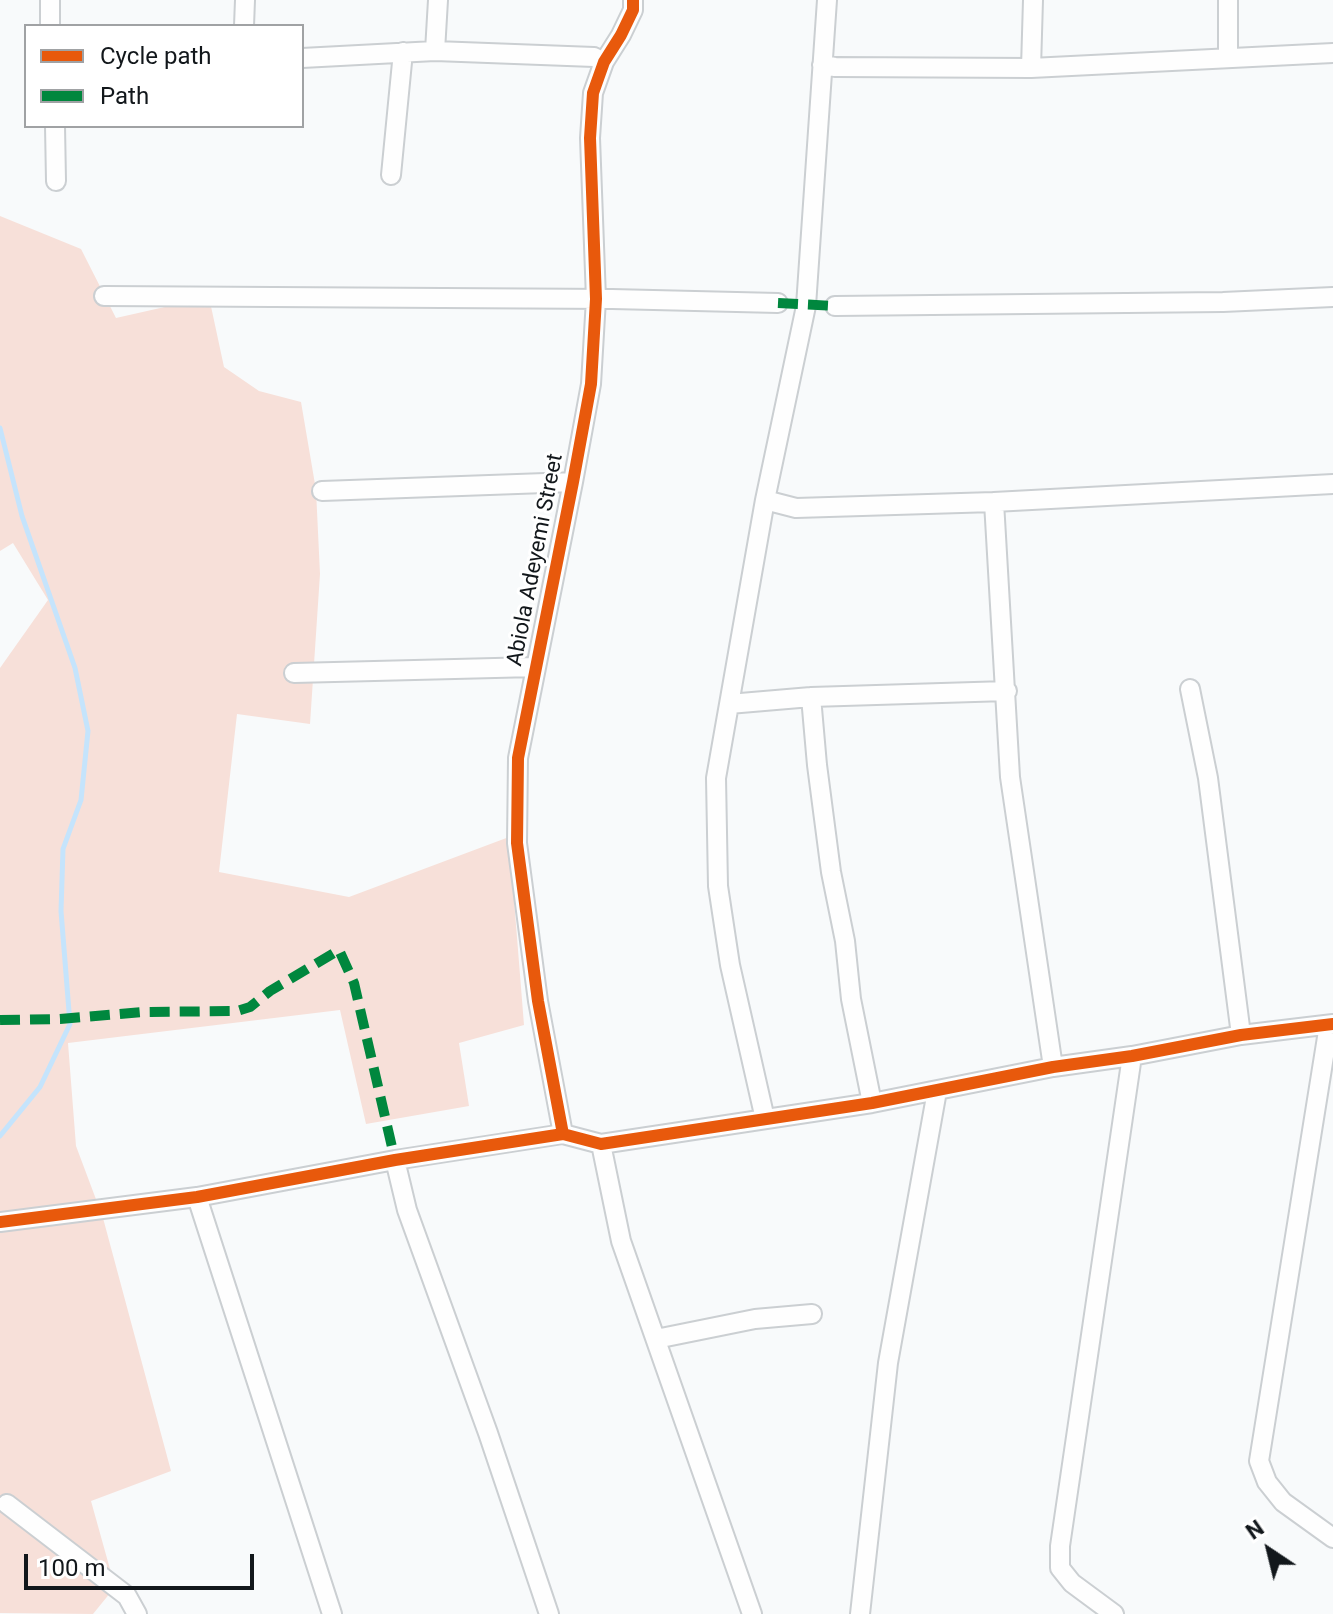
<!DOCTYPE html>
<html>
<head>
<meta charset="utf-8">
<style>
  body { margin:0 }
  #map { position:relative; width:1333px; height:1614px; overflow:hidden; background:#f8fafb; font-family:Roboto,sans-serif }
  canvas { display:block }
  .legend { position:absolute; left:24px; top:24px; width:280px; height:104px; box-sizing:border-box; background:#fff; border:2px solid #a0a2a4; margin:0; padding:10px 14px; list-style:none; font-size:24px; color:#12171b }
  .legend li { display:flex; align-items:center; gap:16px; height:40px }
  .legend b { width:40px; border:2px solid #a0a2a4 }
  .north { position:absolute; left:1229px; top:1510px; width:80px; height:80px; -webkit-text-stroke:6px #fff; paint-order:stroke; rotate:325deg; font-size:22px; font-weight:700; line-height:32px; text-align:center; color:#12171b }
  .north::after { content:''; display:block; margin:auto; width:28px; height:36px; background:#12171b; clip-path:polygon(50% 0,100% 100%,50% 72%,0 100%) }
  .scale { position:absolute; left:24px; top:1554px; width:230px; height:36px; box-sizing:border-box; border:4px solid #12171b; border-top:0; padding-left:10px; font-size:24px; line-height:28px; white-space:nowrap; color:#12171b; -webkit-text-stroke:6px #fff; paint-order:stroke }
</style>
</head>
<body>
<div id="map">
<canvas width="1333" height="1614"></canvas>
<ul class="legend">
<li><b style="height:10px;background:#e8590c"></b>Cycle path</li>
<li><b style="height:10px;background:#00873e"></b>Path</li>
</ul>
<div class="north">N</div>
<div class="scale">100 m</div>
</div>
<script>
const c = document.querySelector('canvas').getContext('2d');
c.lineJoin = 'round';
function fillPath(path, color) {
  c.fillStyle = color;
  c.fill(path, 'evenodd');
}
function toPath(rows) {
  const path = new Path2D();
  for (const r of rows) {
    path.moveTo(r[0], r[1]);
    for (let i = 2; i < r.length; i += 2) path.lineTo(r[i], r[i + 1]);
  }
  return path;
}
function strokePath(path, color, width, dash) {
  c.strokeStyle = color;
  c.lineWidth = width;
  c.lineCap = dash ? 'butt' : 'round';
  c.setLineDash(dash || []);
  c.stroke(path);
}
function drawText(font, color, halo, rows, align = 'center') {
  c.font = font + ' Roboto,sans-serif';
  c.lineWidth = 6;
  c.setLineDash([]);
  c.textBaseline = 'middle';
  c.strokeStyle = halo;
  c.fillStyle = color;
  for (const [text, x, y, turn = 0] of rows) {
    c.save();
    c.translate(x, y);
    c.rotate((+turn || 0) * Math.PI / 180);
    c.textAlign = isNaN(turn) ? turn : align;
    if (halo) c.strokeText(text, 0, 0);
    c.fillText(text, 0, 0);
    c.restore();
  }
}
fillPath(toPath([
  [0,216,81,249,116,318,209,297,224,367,259,391,301,402,316,490,320,574,310,724,237,714,219,872,349,897,509,837,524,1025,459,1043,469,1106,366,1124,340,1010,68,1043,76,1146,103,1218,171,1471,91,1501,115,1587,93,1614,0,1613,0,668,48,600,13,543,0,551]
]), '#f7e0d9');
strokePath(toPath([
  [0,428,22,516,75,668,88,731,81,800,63,849,61,911,70,1024,40,1087,0,1136]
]), '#c5e4fc', 5);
const minor = toPath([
  [50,0,50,26],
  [1228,0,1228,58],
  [244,26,245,0],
  [435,51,438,0],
  [302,58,435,51,594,57,604,62],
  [822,65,835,67,1031,68,1333,53],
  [1031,68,1033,0],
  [55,126,56,181],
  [391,175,403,52],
  [104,296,612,299,778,303],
  [835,306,1223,302,1333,297],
  [322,491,573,482],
  [765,500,796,508,994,502,1333,484],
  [994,502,1010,777,1053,1067],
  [294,673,535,667],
  [1190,689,1208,778,1241,1035],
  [811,697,817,765,831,872,845,941,851,999,872,1103],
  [729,704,811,697,1007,691],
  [1329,1025,1259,1461,1267,1482,1283,1502,1333,1538],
  [765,1119,730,965,718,886,716,778,765,500,806,306,827,0],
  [563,1134,538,1001,517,843,518,758,573,482,591,384,596,299,590,138,593,93,604,62,621,35,633,10,633,0],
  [601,1144,621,1241,752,1614],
  [395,1160,407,1210,488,1433,549,1614],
  [197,1197,332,1614],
  [0,1222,197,1197,395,1160,563,1134,601,1144,872,1103,1053,1067,1132,1056,1241,1035,1333,1024],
  [656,1339,755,1319,812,1314],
  [7,1504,127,1596,137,1614],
  [860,1614,888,1363,937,1091],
  [1114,1614,1072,1583,1060,1568,1060,1546,1132,1056]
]);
strokePath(minor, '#cbcfd2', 22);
strokePath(minor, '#fefefe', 18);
strokePath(toPath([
  [778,303,835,306],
  [0,1020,60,1019,144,1012,237,1011,250,1007,270,991,339,950,354,983,395,1160]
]), '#00873e', 10, [20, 10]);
strokePath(toPath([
  [563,1134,538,1001,517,843,518,758,573,482,591,384,596,299,590,138,593,93,604,62,621,35,633,10,633,0],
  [0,1222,197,1197,395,1160,563,1134,601,1144,872,1103,1053,1067,1132,1056,1241,1035,1333,1024]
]), '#e8590c', 12);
drawText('22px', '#12171b', '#fff', [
  ["Abiola Adeyemi Street",536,560,-79]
]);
</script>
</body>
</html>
